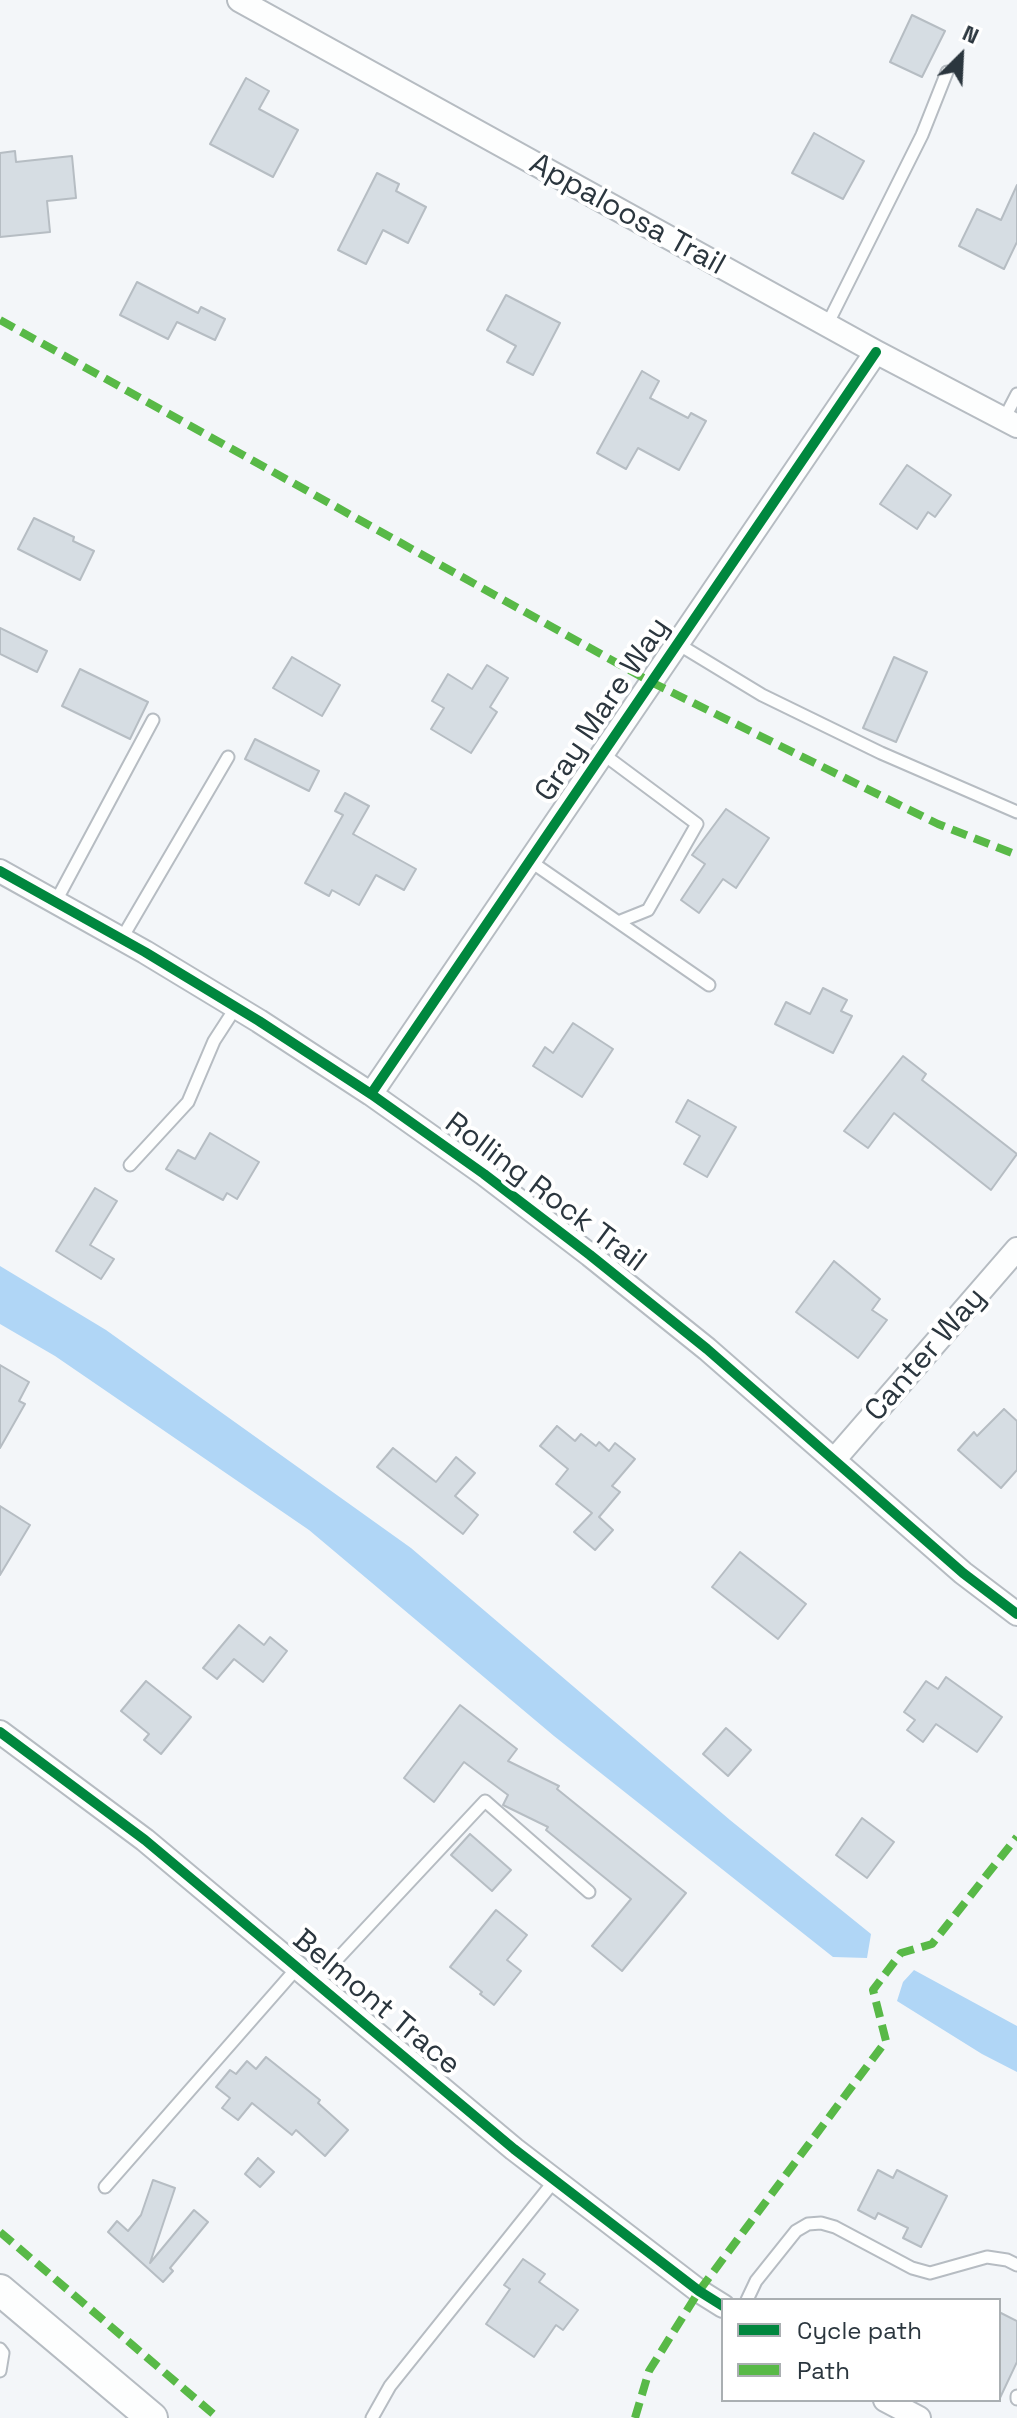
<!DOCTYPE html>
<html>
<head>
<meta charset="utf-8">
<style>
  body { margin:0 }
  #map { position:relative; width:1017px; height:2418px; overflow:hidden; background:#f3f6f9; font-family:"Space Grotesk",sans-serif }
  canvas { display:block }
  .legend { position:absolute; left:721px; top:2298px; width:280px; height:104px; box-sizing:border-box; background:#fff; border:2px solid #aaafb2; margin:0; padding:10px 14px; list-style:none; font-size:24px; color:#2b363e }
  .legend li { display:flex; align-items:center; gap:16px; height:40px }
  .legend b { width:40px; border:2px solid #aaafb2 }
  .north { position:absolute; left:921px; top:16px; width:80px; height:80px; -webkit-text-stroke:6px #fff; paint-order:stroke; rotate:24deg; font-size:22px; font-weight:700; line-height:32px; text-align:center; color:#2b363e }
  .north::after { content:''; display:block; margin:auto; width:28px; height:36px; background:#2b363e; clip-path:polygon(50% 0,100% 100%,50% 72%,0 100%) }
</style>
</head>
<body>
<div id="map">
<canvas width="1017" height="2418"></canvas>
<ul class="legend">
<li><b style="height:10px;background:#00873e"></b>Cycle path</li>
<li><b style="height:10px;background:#58b947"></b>Path</li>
</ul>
<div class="north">N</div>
</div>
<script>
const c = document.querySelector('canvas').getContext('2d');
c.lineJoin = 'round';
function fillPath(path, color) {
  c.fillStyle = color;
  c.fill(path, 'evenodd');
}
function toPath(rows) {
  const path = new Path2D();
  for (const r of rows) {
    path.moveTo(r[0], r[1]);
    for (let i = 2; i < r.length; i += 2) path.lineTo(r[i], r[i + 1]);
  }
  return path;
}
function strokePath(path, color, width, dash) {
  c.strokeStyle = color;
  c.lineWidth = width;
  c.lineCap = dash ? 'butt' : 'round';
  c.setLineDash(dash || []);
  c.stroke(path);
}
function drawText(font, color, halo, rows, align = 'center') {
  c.font = font + ' "Space Grotesk",sans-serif';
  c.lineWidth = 8;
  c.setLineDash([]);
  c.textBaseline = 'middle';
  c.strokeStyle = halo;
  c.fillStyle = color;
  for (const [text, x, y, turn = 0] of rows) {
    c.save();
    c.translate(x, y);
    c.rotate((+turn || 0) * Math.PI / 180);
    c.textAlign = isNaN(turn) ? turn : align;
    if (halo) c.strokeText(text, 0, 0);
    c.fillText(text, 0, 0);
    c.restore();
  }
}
fillPath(toPath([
  [0,1266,106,1330,411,1548,730,1820,871,1934,867,1958,833,1957,554,1736,309,1530,55,1356,0,1324],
  [914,1970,1017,2026,1017,2072,982,2054,897,2001,903,1982]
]), '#b0d6f6');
const building = toPath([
  [912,15,945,31,922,77,890,62,912,15],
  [246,78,269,91,259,109,298,130,273,177,210,144,246,78],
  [814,133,864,161,843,199,792,173,814,133],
  [15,151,16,162,72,156,76,198,47,201,50,232,0,237,0,153,15,151],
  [377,173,399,184,396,191,426,207,408,243,383,230,366,264,338,250,377,173],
  [1017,185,1017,242,1004,269,959,246,977,209,1001,220,1017,185],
  [137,282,198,313,201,307,225,319,215,340,177,322,168,339,120,315,137,282],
  [506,295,560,323,533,375,507,362,516,346,487,330,506,295],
  [642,371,659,381,650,398,688,418,691,413,706,421,679,470,638,448,626,469,597,453,642,371],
  [907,465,951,495,935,517,928,512,917,529,880,504,907,465],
  [34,518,74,537,73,541,94,551,80,580,18,549,34,518],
  [0,628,47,651,37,672,0,654,0,628],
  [292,657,340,685,322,716,273,688,292,657],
  [894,657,927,672,896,742,863,728,894,657],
  [487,665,508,678,490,707,497,712,471,753,431,729,444,708,432,701,448,674,472,689,487,665],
  [80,669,148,702,130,739,62,706,80,669],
  [255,739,319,771,309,791,245,759,255,739],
  [345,793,369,806,353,834,416,869,404,890,376,875,359,905,332,890,329,896,305,883,343,815,335,811,345,793],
  [726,809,769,838,736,888,723,879,699,913,681,900,705,864,692,855,726,809],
  [823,988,847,1000,841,1011,852,1016,833,1053,775,1024,786,1002,810,1014,823,988],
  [573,1023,613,1049,582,1097,533,1066,545,1047,553,1053,573,1023],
  [903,1056,926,1074,922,1080,1017,1154,991,1190,894,1113,868,1148,844,1131,903,1056],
  [688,1100,736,1127,707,1177,684,1164,700,1136,676,1122,688,1100],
  [210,1133,259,1162,237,1199,227,1193,223,1200,166,1169,178,1150,195,1159,210,1133],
  [95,1188,117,1201,90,1245,114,1259,101,1279,56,1251,95,1188],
  [834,1261,880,1299,872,1310,887,1320,858,1358,796,1312,834,1261],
  [0,1365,29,1382,19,1401,25,1404,0,1448,0,1365],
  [1004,1409,1017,1421,1017,1470,1001,1488,958,1450,974,1432,977,1436,1004,1409],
  [557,1426,575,1441,581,1434,596,1446,599,1442,609,1451,615,1443,635,1459,612,1486,620,1492,599,1517,613,1530,595,1550,574,1532,592,1513,556,1484,568,1469,540,1446,557,1426],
  [393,1448,436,1482,456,1457,475,1473,455,1496,478,1515,463,1534,377,1467,393,1448],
  [0,1506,30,1525,0,1575,0,1506],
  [740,1552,806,1604,778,1639,712,1587,740,1552],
  [239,1625,264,1645,270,1637,287,1651,263,1682,234,1659,217,1679,203,1668,239,1625],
  [946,1677,1002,1717,977,1752,936,1724,923,1742,907,1730,915,1720,904,1712,926,1681,938,1689,946,1677],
  [146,1681,191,1717,161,1754,144,1740,149,1734,121,1711,146,1681],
  [460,1705,517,1749,508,1761,559,1786,557,1789,686,1893,622,1971,592,1946,631,1899,546,1830,548,1827,503,1805,508,1795,464,1762,434,1802,404,1778,460,1705],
  [726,1728,751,1750,728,1776,703,1754,726,1728],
  [862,1818,894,1842,867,1878,836,1855,862,1818],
  [470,1834,511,1870,492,1891,451,1855,470,1834],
  [496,1910,527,1935,507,1960,521,1971,494,2005,480,1994,482,1992,450,1967,496,1910],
  [266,2057,320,2100,318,2103,348,2130,325,2156,296,2130,292,2135,252,2103,238,2120,222,2108,230,2098,216,2087,230,2070,236,2074,247,2061,256,2069,266,2057],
  [258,2158,274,2172,260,2187,245,2174,258,2158],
  [878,2170,893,2178,897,2170,947,2196,921,2247,903,2238,908,2228,878,2213,875,2219,858,2210,878,2170],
  [153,2180,175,2188,150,2263,194,2210,208,2222,170,2268,173,2271,163,2282,108,2232,117,2221,128,2231,141,2215,153,2180],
  [523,2259,545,2274,539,2282,578,2310,563,2330,556,2325,534,2357,486,2324,510,2289,504,2285,523,2259],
  [999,2312,1017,2321,1017,2362,999,2400,999,2312]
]);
fillPath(building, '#d6dde3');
strokePath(building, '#b6bdc3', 2);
const lane = toPath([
  [827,325,922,135,947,72],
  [1004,419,1017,394],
  [678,644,762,695,881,753,1017,812],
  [603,754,697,824,648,910,618,922],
  [530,861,709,985],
  [56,901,153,720],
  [122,938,228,757],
  [130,1165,188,1102,214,1041,236,1007],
  [315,1983,485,1801,589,1892],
  [105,2187,297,1968],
  [747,2300,756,2281,796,2231,808,2224,821,2223,835,2227,912,2268,930,2273,987,2257,1007,2260,1017,2265],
  [0,2349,3,2353,0,2371],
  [1017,2396,1017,2399],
  [372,2418,390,2386,555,2180]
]);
const street = toPath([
  [239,0,876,352,1017,426],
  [0,871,145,952,259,1021,371,1094,484,1174,590,1255,707,1349,963,1573,1017,1614],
  [371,1094,876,352],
  [834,1460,1017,1249],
  [0,1732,145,1840,514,2149,699,2291,723,2306],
  [885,2400,919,2418]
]);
const secondary = toPath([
  [0,2290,152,2418]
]);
strokePath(lane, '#b6bcc2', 15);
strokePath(street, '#b6bcc2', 26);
strokePath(secondary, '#b6bcc2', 34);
strokePath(lane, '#fdfefe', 11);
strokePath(street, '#fdfefe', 22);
strokePath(secondary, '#fdfefe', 30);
strokePath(toPath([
  [0,320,651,682,938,824,1017,855],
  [0,2232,218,2418],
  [635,2418,649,2371,699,2291,886,2041,873,1990,901,1953,932,1944,1017,1837]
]), '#58b947', 8, [16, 8]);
strokePath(toPath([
  [0,871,145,952,259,1021,371,1094,484,1174,590,1255,707,1349,963,1573,1017,1614],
  [371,1094,876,352],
  [0,1732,145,1840,514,2149,699,2291,723,2306]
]), '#00873e', 10);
drawText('30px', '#2b363e', '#fff', [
  ["Appaloosa Trail",627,215,29],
  ["Gray Mare Way",603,710,-56],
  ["Rolling Rock Trail",545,1193,37],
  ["Canter Way",926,1355,-49],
  ["Belmont Trace",376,2003,40]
]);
</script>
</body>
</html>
